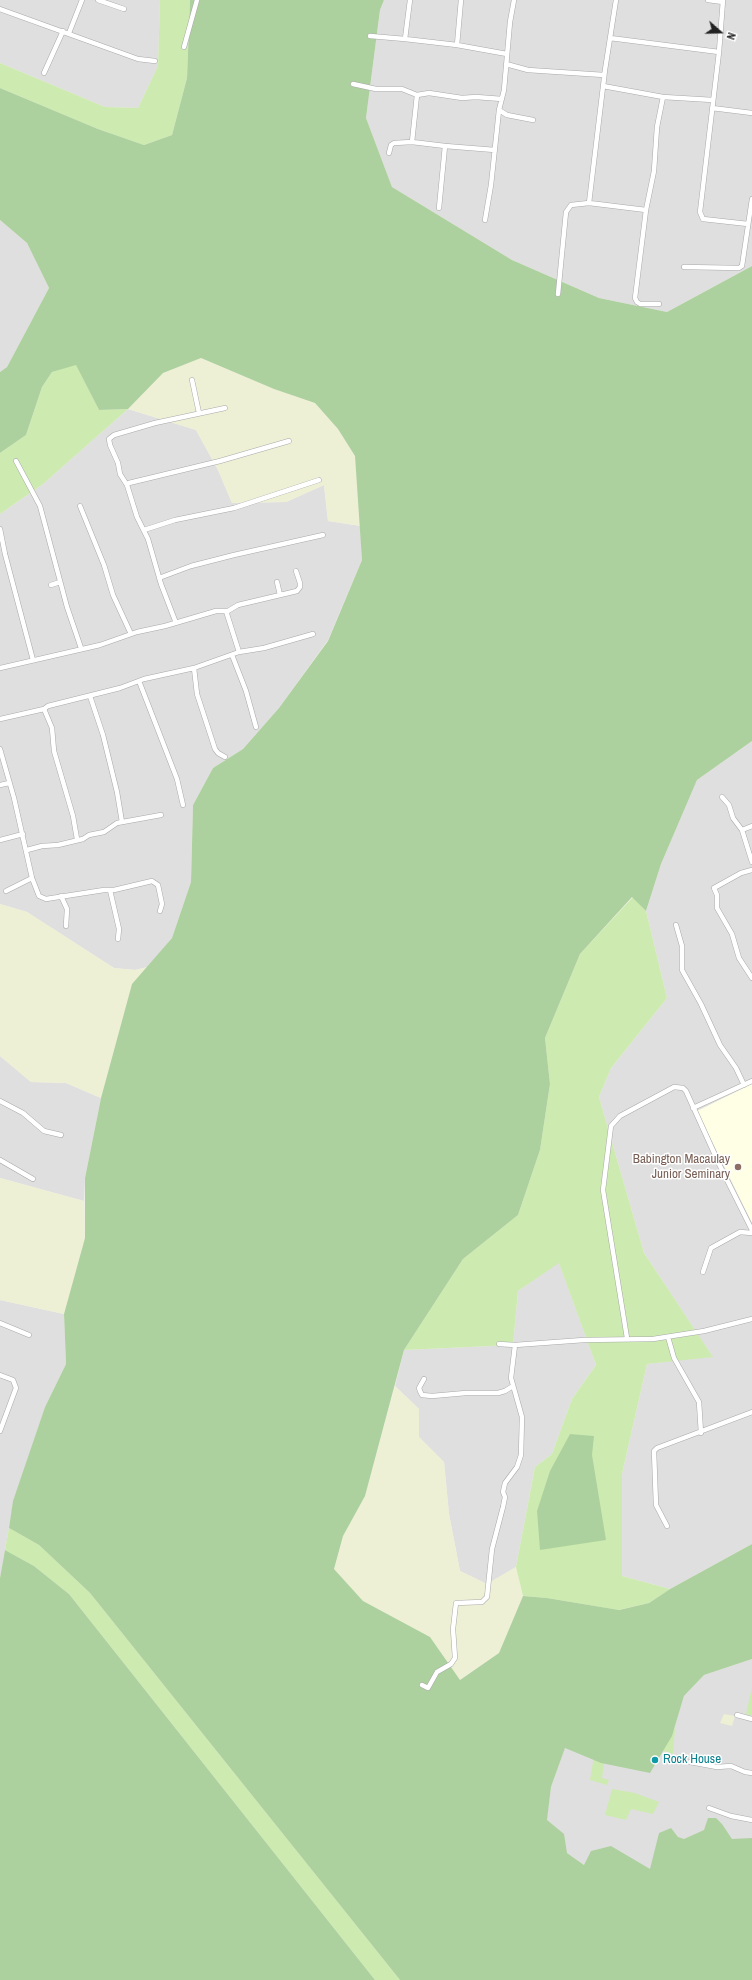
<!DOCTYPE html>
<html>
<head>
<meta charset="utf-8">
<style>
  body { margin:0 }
  #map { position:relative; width:752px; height:1980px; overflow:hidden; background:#f2efe9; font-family:"Archivo Narrow",sans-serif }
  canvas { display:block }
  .north { position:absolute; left:700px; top:12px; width:40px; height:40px; -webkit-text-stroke:3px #fff; paint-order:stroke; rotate:110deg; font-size:11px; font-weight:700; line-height:16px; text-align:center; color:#222 }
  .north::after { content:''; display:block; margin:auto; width:14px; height:18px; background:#222; clip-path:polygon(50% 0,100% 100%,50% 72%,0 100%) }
</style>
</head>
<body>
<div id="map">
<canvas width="752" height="1980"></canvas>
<div class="north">N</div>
</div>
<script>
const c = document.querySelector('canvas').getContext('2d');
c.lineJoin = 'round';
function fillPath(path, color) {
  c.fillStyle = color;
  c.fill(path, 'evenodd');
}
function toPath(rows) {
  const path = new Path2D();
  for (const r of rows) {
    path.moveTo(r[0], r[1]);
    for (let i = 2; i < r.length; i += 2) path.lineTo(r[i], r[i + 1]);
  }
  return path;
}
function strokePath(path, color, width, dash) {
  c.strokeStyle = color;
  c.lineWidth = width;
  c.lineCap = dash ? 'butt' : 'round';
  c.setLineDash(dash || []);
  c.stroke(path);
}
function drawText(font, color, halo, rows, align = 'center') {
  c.font = font + ' "Archivo Narrow",sans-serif';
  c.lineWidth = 3;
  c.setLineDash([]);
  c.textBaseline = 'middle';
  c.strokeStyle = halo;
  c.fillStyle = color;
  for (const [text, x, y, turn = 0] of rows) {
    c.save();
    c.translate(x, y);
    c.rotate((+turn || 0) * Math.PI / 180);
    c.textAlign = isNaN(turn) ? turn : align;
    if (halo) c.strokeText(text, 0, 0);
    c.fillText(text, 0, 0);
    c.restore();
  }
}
fillPath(toPath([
  [0,0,160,0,158,66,138,108,105,107,0,63],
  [384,0,752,0,752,266,667,312,599,298,512,260,392,187,366,118,380,10],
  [0,220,27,243,49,288,7,367,0,372],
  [128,409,196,430,218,470,232,503,286,502,324,485,328,521,361,526,362,560,328,640,279,708,243,749,213,768,193,805,191,882,172,938,148,967,135,970,114,968,27,912,0,904,0,514,43,484],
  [752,741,752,1544,670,1589,622,1576,622,1474,647,1364,712,1356,644,1253,599,1097,611,1068,667,998,646,911,661,864,697,780],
  [0,1056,31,1082,66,1083,101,1098,85,1178,84,1201,0,1178],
  [559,1262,596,1365,572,1399,552,1454,535,1467,516,1567,487,1584,460,1571,449,1514,444,1462,419,1437,419,1409,395,1386,404,1350,513,1345,518,1291],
  [0,1300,64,1314,66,1364,45,1407,14,1501,0,1578],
  [752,1659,752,1898,650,1869,584,1865,544,1837,551,1787,565,1747,601,1763,672,1736,684,1696,704,1675]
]), '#e0dfdf');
fillPath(toPath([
  [752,1084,752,1223,697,1111]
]), '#ffffe5');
fillPath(toPath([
  [201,358,274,389,315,403,338,429,355,456,361,526,328,521,324,485,286,502,232,503,218,470,196,430,128,409,163,373],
  [0,904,27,912,114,968,135,970,148,967,132,984,101,1098,66,1083,31,1082,0,1056],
  [0,1178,84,1201,85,1238,64,1314,0,1300],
  [395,1386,419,1409,419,1437,444,1462,449,1514,460,1571,487,1584,516,1567,523,1596,499,1653,459,1680,430,1637,363,1601,334,1569,343,1536,365,1496],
  [724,1714,735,1716,732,1726,720,1723]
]), '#eef0d5');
fillPath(toPath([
  [160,0,190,0,187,78,172,135,144,145,98,129,0,88,0,63,105,107,138,108,158,66],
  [76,364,99,410,128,409,43,484,0,514,0,453,26,435,42,387,52,372],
  [633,897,646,911,667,998,611,1068,599,1097,644,1253,713,1357,647,1364,622,1474,622,1576,670,1589,649,1603,618,1610,547,1598,523,1596,516,1567,535,1467,552,1454,572,1399,596,1365,559,1263,518,1291,513,1345,404,1350,463,1259,518,1215,540,1150,550,1084,545,1038,580,954],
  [9,1528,39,1545,90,1593,400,1980,375,1980,69,1594,34,1566,5,1550],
  [752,1687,752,1716,746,1714],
  [661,1728,675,1729,673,1754,662,1750],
  [594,1756,605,1757,602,1778,609,1780,607,1785,590,1780],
  [612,1789,635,1793,659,1802,653,1814,631,1809,626,1820,605,1815]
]), '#cdebb0');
fillPath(toPath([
  [190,0,384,0,380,10,366,118,392,187,512,260,599,298,667,312,752,266,752,741,697,780,661,864,646,911,632,897,580,954,545,1038,550,1084,540,1150,518,1215,463,1259,404,1350,365,1496,343,1536,334,1569,363,1601,430,1637,460,1680,499,1653,523,1596,547,1598,619,1610,649,1603,670,1589,752,1544,752,1659,704,1675,684,1696,672,1736,650,1773,601,1763,565,1748,551,1787,547,1820,564,1834,567,1853,584,1865,591,1851,611,1846,650,1869,659,1833,671,1828,678,1837,684,1839,704,1830,708,1818,716,1818,722,1824,732,1839,752,1838,752,1980,400,1980,90,1593,39,1545,9,1528,13,1501,45,1407,66,1364,64,1314,85,1238,85,1178,101,1098,132,984,172,938,191,882,193,805,213,768,243,749,279,708,328,641,362,560,355,456,338,429,315,403,274,389,201,358,163,373,128,409,99,410,76,365,52,372,42,387,26,435,0,453,0,372,7,367,49,288,27,243,0,220,0,88,98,129,144,145,172,135,187,78],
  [570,1434,594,1436,592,1455,606,1540,540,1550,537,1511,550,1471],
  [5,1550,34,1566,69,1594,375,1980,0,1980,0,1578]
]), '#add19e');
const minor = toPath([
  [98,0,124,9],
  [410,0,405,39,457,45,507,54],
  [708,0,723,2],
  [723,0,719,52,700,212,703,219,748,224],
  [0,9,138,59,155,61],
  [69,33,82,0],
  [370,36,405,39],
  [610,38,719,52],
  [457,45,461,0],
  [184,47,197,0],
  [506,64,528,70,604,75],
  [44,73,63,31],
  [353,84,376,89,402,89,417,95,429,93,462,98,476,97,502,99],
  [603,86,663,97,713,100],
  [712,108,752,113],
  [499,110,507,115,533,120],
  [412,142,417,95],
  [389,153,391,145,394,143,412,142,445,146],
  [589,203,646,210],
  [439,208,445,146,495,150],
  [485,220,491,185,499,110,504,90,510,22,514,0],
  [684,267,739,268,742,266,752,199],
  [558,294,566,212,571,205,589,203,605,70,616,0],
  [659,304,640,304,637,302,635,298,646,210,654,171,657,127,663,97],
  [192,380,199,413],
  [16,461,40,506,67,607,81,648],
  [127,485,129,483,220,461,289,441],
  [80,506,104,565,113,595,131,634],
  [0,529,5,554,33,660],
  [144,530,175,520,234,508,319,480],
  [159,578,191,566,234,555,323,535],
  [277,582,280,595],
  [51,585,60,582],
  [226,611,239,652],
  [176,623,161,584,148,539,137,517,127,485,120,474,118,463,110,445,109,439,114,435,155,423,225,408],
  [232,655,246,691,256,727],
  [0,668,100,645,137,632,165,626,216,611,228,611,238,605,297,591,300,587,300,583,296,571],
  [194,668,197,694,215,749,218,753,225,757],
  [139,681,177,779,183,805],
  [90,696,103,735,117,792,122,822],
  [44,709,52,728,54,751,73,816,77,839],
  [0,719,44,709,48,706,120,688,144,679,194,668,239,652,264,648,313,634],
  [0,749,14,798,32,878,39,896,46,899,104,890,114,890,152,881,158,885,162,904,160,911],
  [0,785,9,783],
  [722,797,729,805,733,818,742,830,752,862],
  [742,830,752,826],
  [0,840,23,834],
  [27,850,42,846,58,845,83,839,89,835,104,832,117,823,161,815],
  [752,870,741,873,714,888,717,895,717,908,732,934,739,958,752,978],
  [110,890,119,929,118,939],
  [6,891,32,878],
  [61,896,67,909,66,926],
  [676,925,682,946,682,970,701,1004,720,1045,736,1068,744,1085],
  [0,1101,23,1113,44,1131,61,1135],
  [693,1108,752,1081],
  [0,1160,33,1179],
  [703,1272,711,1248,740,1232,752,1233],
  [0,1323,29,1335],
  [668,1337,674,1358,699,1402,701,1433],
  [627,1338,603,1190,611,1126,620,1116,674,1087,683,1088,686,1091,720,1166,752,1230],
  [499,1344,515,1345,584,1340,653,1339,704,1331,752,1319],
  [0,1375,13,1380,16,1388,0,1431],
  [424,1379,419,1388,420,1391,422,1395,432,1396,466,1393,498,1393,505,1391,513,1386],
  [667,1526,656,1505,654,1451,657,1448,752,1412],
  [422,1685,428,1688,437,1672,451,1664,455,1658,453,1629,456,1603,482,1602,487,1597,492,1549,503,1507,505,1497,503,1492,505,1483,517,1467,521,1455,522,1417,511,1378,515,1345],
  [737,1715,752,1719],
  [690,1762,717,1767,731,1766,745,1772,752,1773],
  [709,1808,731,1816,752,1820]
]);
strokePath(minor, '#a9a9a9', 5.5);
strokePath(minor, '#fff', 4.5);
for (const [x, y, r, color] of [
  [738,1167,4,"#8d6e63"],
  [655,1760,4,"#0f9aa8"]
]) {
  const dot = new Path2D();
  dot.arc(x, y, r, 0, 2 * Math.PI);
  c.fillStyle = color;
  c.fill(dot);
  strokePath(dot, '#fff', 1.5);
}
drawText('13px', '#785e54', '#fff', [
  ["Babington Macaulay",730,1160],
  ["Junior Seminary",730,1175]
], 'right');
drawText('13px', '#0d838f', '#fff', [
  ["Rock House",663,1760]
], 'left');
</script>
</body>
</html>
